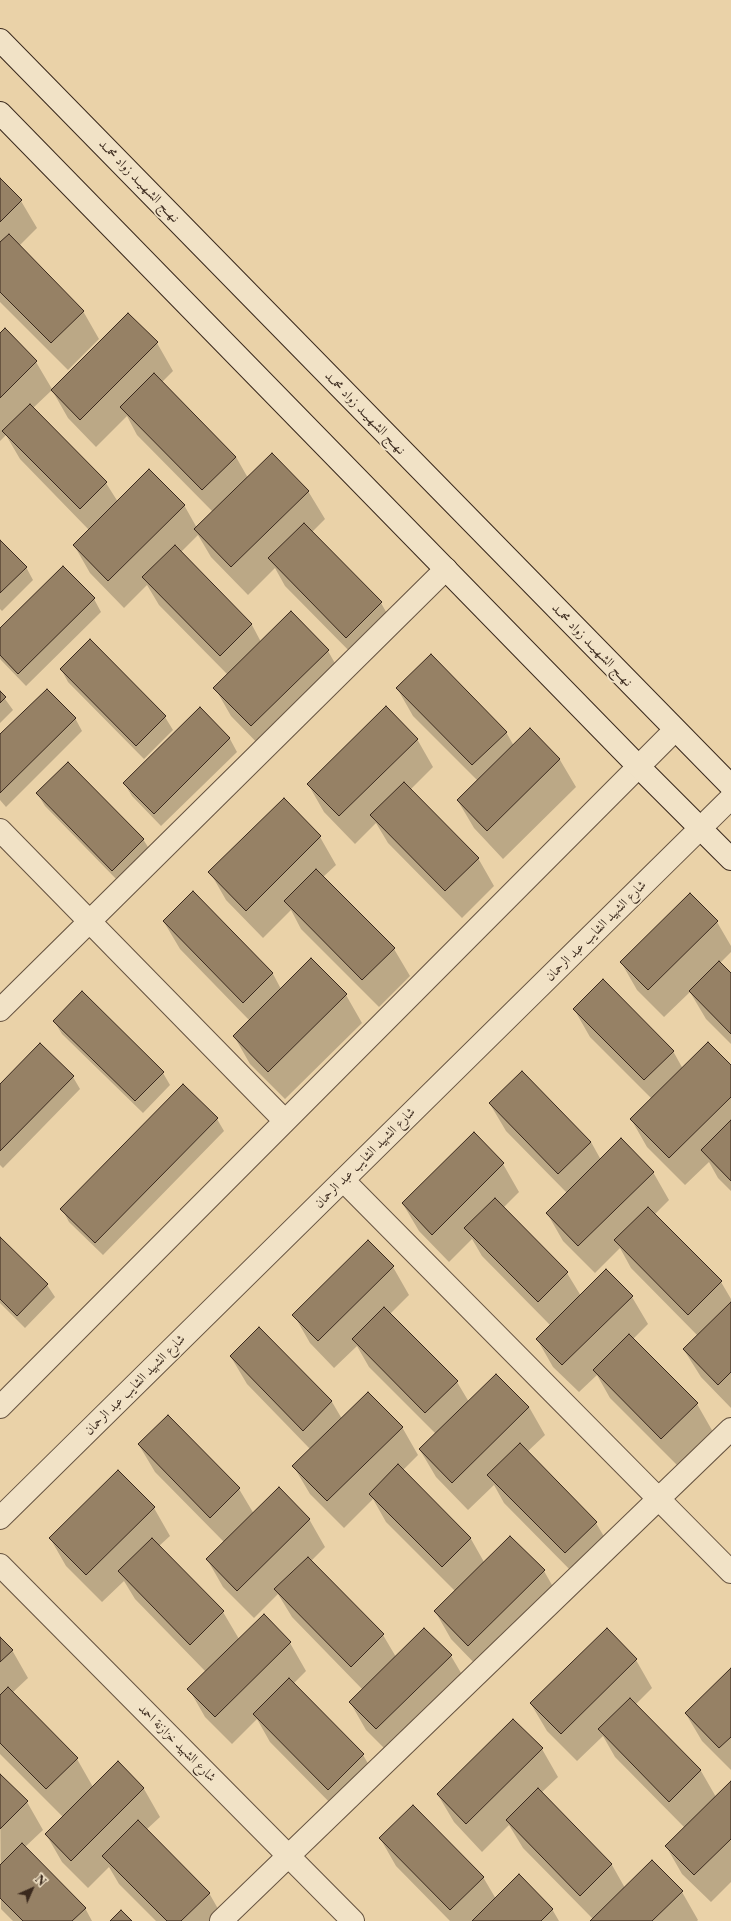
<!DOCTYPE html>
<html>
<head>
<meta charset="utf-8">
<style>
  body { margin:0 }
  #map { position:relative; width:731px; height:1921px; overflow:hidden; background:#ead2a8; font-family:"Libre Caslon Text",serif }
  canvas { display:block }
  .north { position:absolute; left:12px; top:1869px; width:40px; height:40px; -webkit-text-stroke:3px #f1e2c6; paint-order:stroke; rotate:45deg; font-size:11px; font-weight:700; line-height:16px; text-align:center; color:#3a291d }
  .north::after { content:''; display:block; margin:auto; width:14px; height:18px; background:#3a291d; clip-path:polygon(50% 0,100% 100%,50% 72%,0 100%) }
</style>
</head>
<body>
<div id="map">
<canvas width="731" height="1921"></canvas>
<div class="north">N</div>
</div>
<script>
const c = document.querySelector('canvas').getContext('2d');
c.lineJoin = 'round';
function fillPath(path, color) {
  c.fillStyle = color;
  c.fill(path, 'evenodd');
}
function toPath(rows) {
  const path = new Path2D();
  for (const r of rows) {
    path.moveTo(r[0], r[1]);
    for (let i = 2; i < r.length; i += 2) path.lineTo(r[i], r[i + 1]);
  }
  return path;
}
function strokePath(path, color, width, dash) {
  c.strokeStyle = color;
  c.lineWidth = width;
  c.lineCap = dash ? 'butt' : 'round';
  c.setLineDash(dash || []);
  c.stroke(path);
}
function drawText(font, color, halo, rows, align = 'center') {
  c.font = font + ' "Libre Caslon Text",Amiri,serif';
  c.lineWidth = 3.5;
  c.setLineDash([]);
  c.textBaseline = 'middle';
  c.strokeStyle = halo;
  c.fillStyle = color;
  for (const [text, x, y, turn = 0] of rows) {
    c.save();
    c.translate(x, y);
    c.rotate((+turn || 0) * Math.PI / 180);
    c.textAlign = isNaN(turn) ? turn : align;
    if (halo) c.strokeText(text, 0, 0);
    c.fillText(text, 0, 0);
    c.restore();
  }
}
fillPath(toPath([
  [0,179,21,201,37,228,19,246,83,311,99,339,68,370,0,302],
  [0,335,36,362,52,389,157,343,173,371,162,382,236,457,248,478,308,491,325,519,312,532,381,603,397,631,363,665,285,586,275,568,248,595,211,557,198,535,181,552,252,625,261,642,328,651,344,679,268,754,231,716,215,688,228,675,159,605,147,585,124,608,90,573,74,545,89,530,20,459,6,435,0,441],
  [52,390,68,418,96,447,127,416,137,435,213,512,197,528,184,505,118,502,106,483,33,408],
  [0,541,26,567,33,580,2,611,0,609],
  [94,599,101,612,26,686,0,659,0,629],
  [90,640,165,717,173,730,144,759,68,682,61,669],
  [397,688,506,732,514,746,530,730,560,760,576,787,503,859,474,828,458,801,478,781,413,716],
  [0,692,13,710,0,723],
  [200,708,230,739,237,752,161,826,132,796,124,783],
  [75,718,82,731,6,807,0,800,0,736],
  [417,739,433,767,410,790,478,858,494,886,462,918,388,843,376,823,355,844,324,812,308,784],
  [37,793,143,839,151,852,120,883,45,806],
  [284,800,320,837,336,865,323,877,394,949,410,976,379,1007,301,929,291,910,263,938,226,900,210,872],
  [193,893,273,974,281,989,346,995,362,1023,285,1099,250,1064,234,1036,249,1020,180,949,164,922],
  [717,922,731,946,731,952,720,963,731,974,731,1044,706,1019,690,992,664,1017,637,990,621,962],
  [574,1009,673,1051,683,1069,731,1066,731,1191,718,1178,709,1162,685,1185,647,1147,631,1119,652,1099,590,1037],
  [54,1021,163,1073,170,1085,143,1113,62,1034],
  [73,1077,80,1089,3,1168,0,1165,0,1086],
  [490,1104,591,1142,601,1160,653,1172,669,1200,654,1215,721,1282,731,1299,731,1408,701,1377,684,1350,698,1336,631,1268,620,1248,595,1273,563,1241,547,1213,567,1193,506,1131],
  [217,1119,224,1131,103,1255,69,1222,62,1209],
  [474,1134,503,1164,519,1192,503,1208,567,1273,581,1296,632,1297,648,1324,633,1339,697,1404,713,1432,678,1466,610,1398,597,1375,579,1392,553,1367,537,1339,551,1326,482,1256,472,1239,449,1262,419,1231,403,1204],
  [0,1239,47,1285,55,1297,25,1328,0,1303],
  [368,1242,393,1267,409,1295,390,1314,457,1382,469,1402,529,1407,545,1435,527,1452,596,1523,612,1550,581,1581,504,1503,494,1485,468,1510,436,1477,420,1450,436,1434,369,1367,357,1346,334,1368,310,1343,294,1315],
  [259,1329,332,1402,342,1419,402,1427,418,1455,403,1470,471,1539,484,1562,544,1571,560,1599,484,1673,451,1639,435,1611,455,1591,386,1522,373,1499,344,1528,310,1494,294,1467,311,1450,247,1384,231,1357],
  [168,1416,239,1489,254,1514,309,1519,325,1547,311,1561,383,1635,396,1657,451,1656,467,1683,392,1756,366,1730,350,1702,363,1690,292,1617,278,1594,254,1618,223,1587,207,1559,224,1542,155,1472,139,1445],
  [154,1508,170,1536,159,1546,223,1612,239,1639,264,1615,290,1643,306,1671,293,1684,363,1755,379,1782,344,1817,270,1742,257,1719,232,1744,205,1717,189,1689,206,1672,135,1599,124,1581,102,1602,66,1566,50,1538],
  [607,1630,636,1660,652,1688,635,1705,701,1771,716,1797,731,1783,731,1882,711,1902,682,1874,666,1846,685,1828,615,1757,603,1736,577,1761,547,1731,531,1704],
  [0,1638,12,1650,28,1678,12,1693,77,1759,93,1787,118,1762,144,1789,160,1817,146,1830,209,1893,225,1921,156,1921,119,1884,109,1867,88,1888,62,1862,46,1834,63,1817,0,1754],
  [731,1669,731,1770,702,1741,686,1714],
  [513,1720,542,1749,558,1777,541,1793,612,1865,625,1888,682,1892,698,1920,697,1921,591,1921,593,1919,523,1848,509,1825,482,1852,454,1822,438,1795],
  [0,1775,27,1802,43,1830,25,1847,85,1908,92,1921,13,1921,1,1909],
  [380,1838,483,1877,496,1899,552,1909,559,1921,450,1921,396,1866]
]), '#0003');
const building = toPath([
  [0,178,22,200,0,222,0,178],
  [9,234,84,311,51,343,0,292,0,242,9,234],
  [128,313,158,342,80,420,51,390,128,313],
  [5,328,37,361,0,398,0,333,5,328],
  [154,373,236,457,202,490,120,407,154,373],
  [30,404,107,482,80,509,2,431,30,404],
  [272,453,309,491,231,567,194,529,272,453],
  [149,469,185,505,108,581,73,545,149,469],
  [304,523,382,602,346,638,268,558,304,523],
  [0,540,27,567,0,593,0,540],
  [175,545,252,624,220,656,142,577,175,545],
  [63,566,95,598,18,674,0,655,0,628,63,566],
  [291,611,329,650,251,726,213,688,291,611],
  [90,639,166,716,136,746,60,669,90,639],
  [431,654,507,732,472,765,396,688,431,654],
  [47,689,76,718,0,793,0,734,47,689],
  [0,691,6,697,0,703,0,691],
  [386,706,418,739,339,816,307,784,386,706],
  [200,707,230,738,154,814,123,783,200,707],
  [530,728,560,759,487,831,457,800,530,728],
  [68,762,144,839,112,871,36,793,68,762],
  [404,782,479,858,445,891,370,815,404,782],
  [284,798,321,836,246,911,208,872,284,798],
  [316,869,395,948,362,980,284,901,316,869],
  [193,891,273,973,243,1003,163,921,193,891],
  [690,893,718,921,648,990,620,962,690,893],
  [311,958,347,994,268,1072,233,1036,311,958],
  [719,961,731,973,731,1034,689,991,719,961],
  [603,979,674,1051,644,1080,573,1009,603,979],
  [82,991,164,1072,135,1101,53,1021,82,991],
  [708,1042,731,1065,731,1097,669,1158,630,1119,708,1042],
  [40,1043,74,1076,0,1151,0,1084,40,1043],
  [522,1071,591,1142,558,1174,489,1103,522,1071],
  [183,1084,218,1118,95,1243,60,1209,183,1084],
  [731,1120,731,1181,701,1150,731,1120],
  [474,1132,504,1163,432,1235,402,1203,474,1132],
  [621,1138,654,1172,578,1246,546,1213,621,1138],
  [495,1198,568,1272,538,1302,464,1228,495,1198],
  [648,1207,722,1281,688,1315,614,1240,648,1207],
  [0,1237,48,1284,17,1316,0,1299,0,1237],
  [368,1240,394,1266,318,1341,292,1315,368,1240],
  [606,1269,633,1296,562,1365,536,1339,606,1269],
  [731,1302,731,1372,718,1385,683,1349,731,1302],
  [384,1307,458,1381,425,1413,352,1339,384,1307],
  [259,1327,332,1401,303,1431,230,1356,259,1327],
  [629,1334,698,1403,661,1439,593,1370,629,1334],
  [496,1374,529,1407,452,1483,419,1449,496,1374],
  [368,1392,403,1427,327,1501,292,1466,368,1392],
  [168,1415,240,1488,210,1518,138,1444,168,1415],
  [520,1443,597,1522,565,1553,487,1475,520,1443],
  [398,1464,471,1538,442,1567,369,1494,398,1464],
  [118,1470,155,1507,86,1575,49,1538,118,1470],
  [279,1487,310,1519,237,1591,206,1559,279,1487],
  [510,1536,545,1570,468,1646,434,1611,510,1536],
  [152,1538,224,1611,190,1645,118,1571,152,1538],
  [308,1557,384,1634,351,1667,274,1589,308,1557],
  [264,1614,291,1642,215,1717,187,1689,264,1614],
  [424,1628,452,1655,376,1729,349,1702,424,1628],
  [607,1628,637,1659,561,1734,530,1703,607,1628],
  [0,1637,13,1650,0,1662,0,1637],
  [731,1668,731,1737,719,1748,685,1713,731,1668],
  [289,1678,364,1754,328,1790,253,1714,289,1678],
  [8,1687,78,1758,46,1789,0,1743,0,1695,8,1687],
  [630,1698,701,1770,669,1802,598,1729,630,1698],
  [513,1719,543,1748,466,1824,437,1794,513,1719],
  [118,1761,144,1788,71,1861,45,1834,118,1761],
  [0,1774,28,1801,0,1829,0,1774],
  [731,1781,731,1839,694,1875,665,1846,731,1781],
  [538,1788,612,1864,580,1896,506,1820,538,1788],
  [413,1805,484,1877,450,1910,379,1838,413,1805],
  [138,1820,210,1893,181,1921,167,1921,102,1856,138,1820],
  [22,1843,86,1908,72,1921,23,1921,0,1898,0,1865,22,1843],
  [652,1860,683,1891,652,1921,590,1921,652,1860],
  [519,1874,553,1909,541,1921,472,1921,519,1874],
  [121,1910,132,1921,110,1921,121,1910]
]);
fillPath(building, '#968165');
strokePath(building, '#3a291d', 1);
const minor = toPath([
  [0,830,285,1121],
  [0,1010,446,569],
  [343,1180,731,1572],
  [0,1407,675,730],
  [0,1518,731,798],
  [0,1565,353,1921],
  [221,1921,731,1429]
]);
const secondary = toPath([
  [0,40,731,786],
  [0,113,638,766,731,859]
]);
strokePath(minor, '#665340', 24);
strokePath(secondary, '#3a291d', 24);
strokePath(minor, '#f1e2c6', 22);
strokePath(secondary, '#f1e2c6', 22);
drawText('13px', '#3a291d', '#f1e2c6', [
  ["نـهــج الشـهـيــد زواد محمــد",139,181,46],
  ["نـهــج الشـهـيــد زواد محمــد",365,413,46],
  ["نـهــج الشـهـيــد زواد محمــد",592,645,46],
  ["شارع الشهيد الشايب عبد الرحمان",596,931,-45],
  ["شارع الشهيد الشايب عبد الرحمان",365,1158,-45],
  ["شارع الشهيد الشايب عبد الرحمان",135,1385,-45],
  ["شارع الشهيد خزازنة احمد",177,1743,45]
]);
</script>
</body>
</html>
